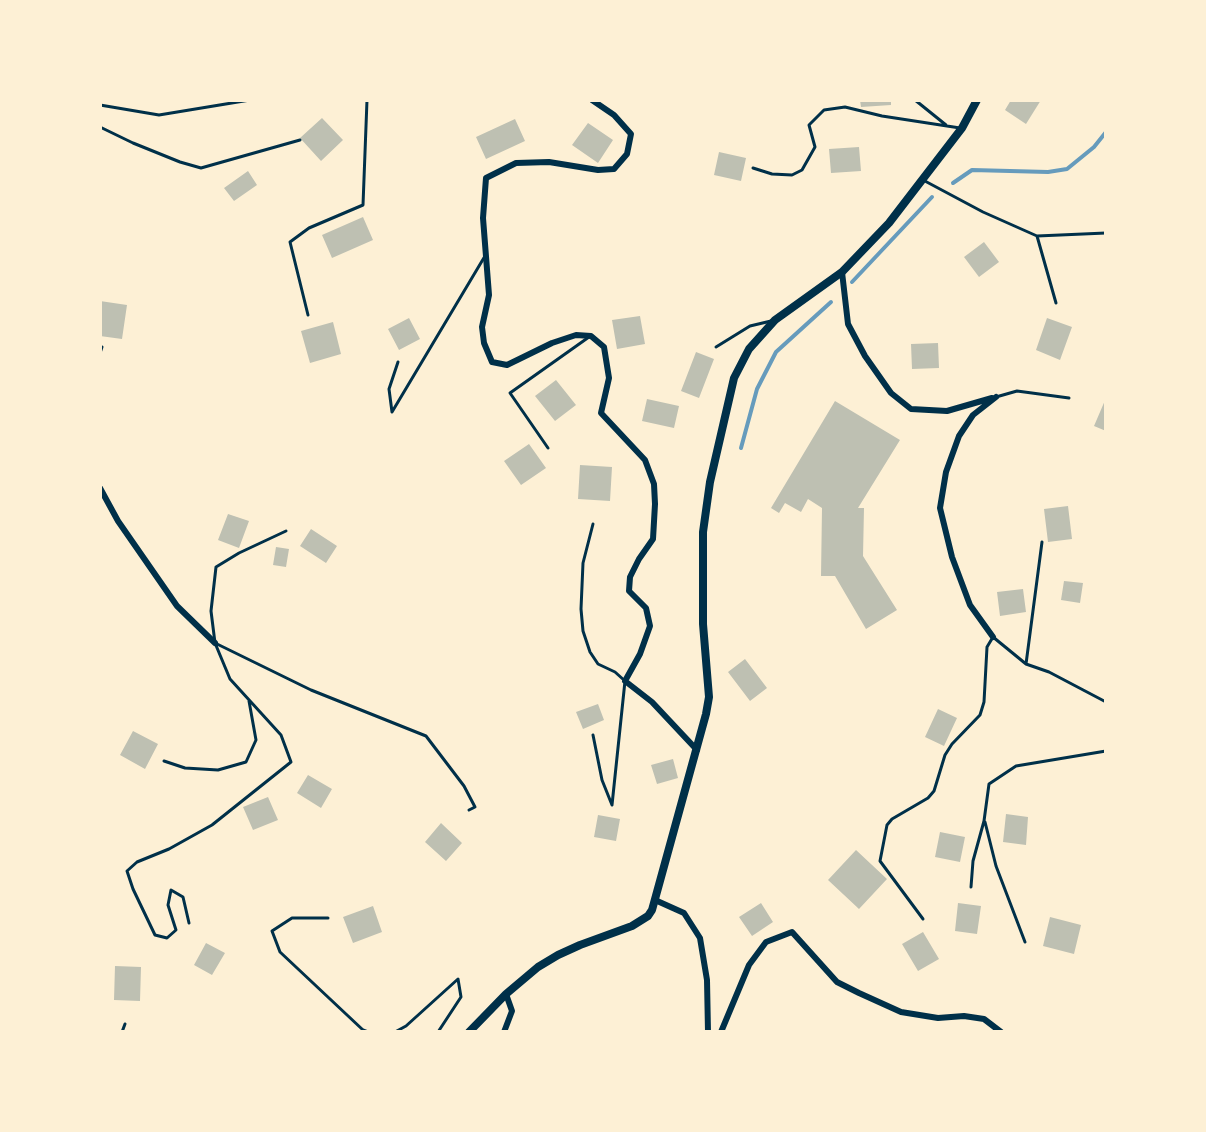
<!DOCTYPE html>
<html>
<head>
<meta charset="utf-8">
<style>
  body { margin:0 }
  #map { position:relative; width:1206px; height:1132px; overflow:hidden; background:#fdf0d5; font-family:"Nunito Sans",sans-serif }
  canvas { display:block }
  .frame { position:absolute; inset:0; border:102px solid #fdf0d5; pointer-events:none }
</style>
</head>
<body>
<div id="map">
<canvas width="1206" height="1132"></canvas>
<div class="frame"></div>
</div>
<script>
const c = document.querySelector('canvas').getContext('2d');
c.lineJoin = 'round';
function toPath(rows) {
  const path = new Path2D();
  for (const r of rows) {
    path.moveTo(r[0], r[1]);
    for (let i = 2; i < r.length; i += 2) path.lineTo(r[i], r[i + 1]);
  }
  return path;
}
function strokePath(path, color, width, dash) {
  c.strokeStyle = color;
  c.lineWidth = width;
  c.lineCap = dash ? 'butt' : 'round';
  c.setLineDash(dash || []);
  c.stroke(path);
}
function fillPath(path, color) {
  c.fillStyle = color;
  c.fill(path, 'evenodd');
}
strokePath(toPath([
  [953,183,972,170,1048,172,1067,169,1094,147,1106,132],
  [852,282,932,197],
  [741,448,757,389,776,352,831,302]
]), '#669bbc', 4);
fillPath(toPath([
  [860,100,891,100,891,105,861,107],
  [1011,100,1041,100,1026,124,1005,110],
  [322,118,343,140,321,161,300,138],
  [515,119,525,141,486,159,476,137],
  [588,123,613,140,598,163,572,145],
  [859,147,861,171,831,173,829,149],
  [719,152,746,158,741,181,714,175],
  [248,171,257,185,234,201,224,188],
  [363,217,373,240,332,258,322,235],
  [984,242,999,262,979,277,964,257],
  [100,301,127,305,122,339,100,336],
  [640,316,645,344,617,349,612,320],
  [409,318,420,339,399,350,388,329],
  [1047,318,1072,327,1060,360,1036,350],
  [333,322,341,354,310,363,301,331],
  [938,343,939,368,912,369,911,344],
  [696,352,714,359,699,398,681,391],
  [556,380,576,405,555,421,535,396],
  [1106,398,1106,431,1094,426],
  [647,399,679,406,674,428,642,421],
  [835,401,900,440,858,508,864,508,863,556,897,610,866,629,835,576,821,576,822,508,808,499,801,512,785,503,779,513,771,508],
  [529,444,546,468,521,485,504,461],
  [580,465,612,467,610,501,578,499],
  [1068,506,1072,539,1048,542,1044,509],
  [228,514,249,521,239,548,218,540],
  [311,529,337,546,326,563,300,546],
  [276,547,289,549,286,567,273,565],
  [1064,581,1083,583,1080,603,1061,600],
  [1023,589,1026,612,1000,616,997,592],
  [745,659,767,688,750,701,728,672],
  [598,704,604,720,583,729,576,712],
  [938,709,957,718,944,746,925,737],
  [133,731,158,744,145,769,120,755],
  [673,759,678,778,657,784,651,765],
  [308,775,332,789,321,808,297,793],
  [268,797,278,820,253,830,243,807],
  [1006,814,1028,817,1026,845,1003,842],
  [598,815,620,819,616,841,594,837],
  [441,823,462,843,446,861,425,842],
  [940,832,965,837,960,862,935,857],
  [856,850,887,879,859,909,828,880],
  [761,903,773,922,752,936,739,917],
  [958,903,981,906,977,934,955,931],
  [373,906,382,932,353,943,343,917],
  [1050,917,1081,925,1074,954,1043,946],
  [923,932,939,959,918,971,902,944],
  [206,943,225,953,212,975,194,965],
  [115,966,141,967,140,1001,114,1000]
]), '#bec0b2');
strokePath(toPath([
  [915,100,946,125],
  [100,105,159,115,250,100],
  [100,127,133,143,180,162,201,168,300,140],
  [753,168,772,174,792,175,802,170,815,147,809,125,824,110,845,107,882,116,960,128],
  [923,180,983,212,1037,236,1106,233],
  [1037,236,1056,303],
  [308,315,290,242,309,228,363,205,367,100],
  [716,347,750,326,771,321],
  [100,353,102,347],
  [398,362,389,389,392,412,485,256],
  [996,397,1017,391,1069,398],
  [548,448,510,393,589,337],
  [286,531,239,553,216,567,211,611,215,643,311,690,426,736,464,786,475,807,469,810],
  [1026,664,1042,542],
  [593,735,602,780,612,805,625,681,615,672,598,664,590,652,583,631,581,609,583,563,593,524],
  [164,761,185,768,218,770,246,762,256,740,249,701],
  [985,822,996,866,1025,942],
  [971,887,973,861,984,821,989,784,1016,766,1106,751],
  [328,918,292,918,272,931,280,952,363,1030,368,1032],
  [923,919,880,861,887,825,892,819,928,798,934,791,945,755,952,744,980,715,984,702,987,647,993,637,1026,664,1049,672,1106,702],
  [189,923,183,897,171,890,168,905,176,930,167,938,155,935,133,889,127,871,137,862,169,849,212,825,291,762,281,735,230,679,215,643],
  [122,1032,125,1024],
  [395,1032,406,1026,458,979,461,997,438,1032]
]), '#003049', 3);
strokePath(toPath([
  [592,100,614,115,631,134,627,154,614,169,598,170,549,162,516,163,486,178,483,218,489,295,482,327,484,343,492,362,507,365,552,343,576,335,591,336,604,347,609,378,601,413,645,460,654,484,655,504,653,539,639,559,630,577,629,591,646,608,650,626,640,654,625,681,652,702,697,750],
  [842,272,848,324,865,356,891,393,911,409,947,411,992,398],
  [100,488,118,521,177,606,215,643],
  [993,637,970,605,952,557,940,508,946,472,959,436,973,415,996,397],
  [655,900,684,913,700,938,707,980,708,1032],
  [504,1032,512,1011,506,994],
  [721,1032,749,965,766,942,792,932,837,982,859,993,901,1012,938,1018,964,1016,984,1019,1001,1032]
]), '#003049', 6);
strokePath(toPath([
  [469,1032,506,994,538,967,558,955,580,945,632,926,648,916,652,910,706,714,709,697,703,624,703,532,710,482,734,378,749,349,775,320,842,272,889,223,962,128,977,100]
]), '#003049', 8);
</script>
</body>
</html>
